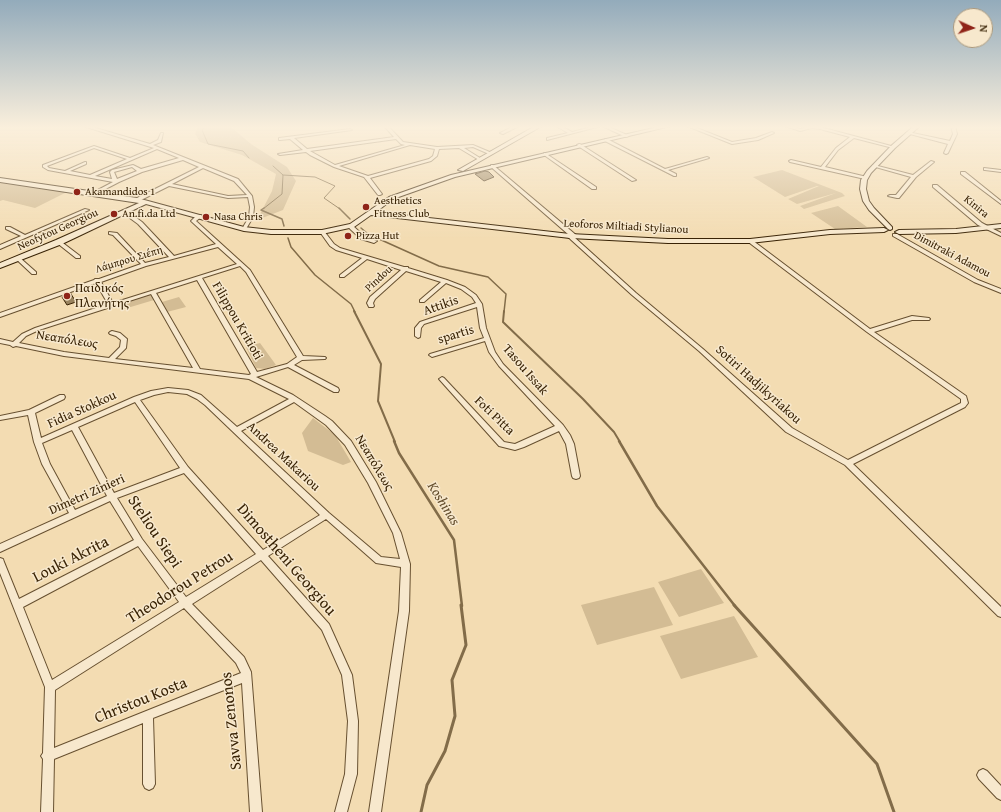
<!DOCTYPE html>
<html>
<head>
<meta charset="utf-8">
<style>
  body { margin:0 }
  #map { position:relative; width:1001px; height:812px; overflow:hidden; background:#f3dcb2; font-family:"Gentium Book Plus",serif }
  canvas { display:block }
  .north { position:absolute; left:953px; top:8px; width:40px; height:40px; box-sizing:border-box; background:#f7e8cd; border:1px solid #ab997d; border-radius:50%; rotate:93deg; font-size:11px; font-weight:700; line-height:16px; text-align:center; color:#382204 }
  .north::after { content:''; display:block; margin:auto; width:14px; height:18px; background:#8f2418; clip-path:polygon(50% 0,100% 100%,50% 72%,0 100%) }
</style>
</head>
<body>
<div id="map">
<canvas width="1001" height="812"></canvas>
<div class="north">N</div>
</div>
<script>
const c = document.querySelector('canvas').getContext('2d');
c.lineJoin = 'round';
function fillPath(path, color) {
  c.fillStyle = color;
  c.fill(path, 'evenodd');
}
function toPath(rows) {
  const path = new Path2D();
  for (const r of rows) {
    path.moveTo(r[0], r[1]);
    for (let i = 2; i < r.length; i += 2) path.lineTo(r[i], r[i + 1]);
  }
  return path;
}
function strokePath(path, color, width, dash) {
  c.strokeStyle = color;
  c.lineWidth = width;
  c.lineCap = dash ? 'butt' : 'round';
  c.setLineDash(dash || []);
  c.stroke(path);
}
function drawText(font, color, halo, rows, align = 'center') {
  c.font = font + ' "Gentium Book Plus",serif';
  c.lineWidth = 3;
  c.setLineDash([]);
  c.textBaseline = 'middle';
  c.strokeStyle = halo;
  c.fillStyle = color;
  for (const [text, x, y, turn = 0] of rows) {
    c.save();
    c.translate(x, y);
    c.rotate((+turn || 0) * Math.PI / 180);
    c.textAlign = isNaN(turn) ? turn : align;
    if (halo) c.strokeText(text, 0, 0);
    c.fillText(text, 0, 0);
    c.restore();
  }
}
fillPath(toPath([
  [198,126,230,126,251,144,287,167,296,181,283,210,257,220,272,191,276,174,242,155,200,142,195,134],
  [782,170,842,193,845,196,804,209,800,206,836,193,797,204,788,199,819,186,817,186,785,197,753,177],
  [0,182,17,184,69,191,35,208,3,200,0,201],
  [838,206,867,227,835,229,811,213],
  [151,294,154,300,124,309,122,303],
  [179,297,186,307,167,312,162,302],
  [260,343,276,365,265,369,256,368,246,347],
  [313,418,335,435,351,462,343,465,308,451,302,433],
  [701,569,724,603,679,617,658,582],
  [654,587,673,625,597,645,581,605],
  [734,616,758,657,681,679,660,636]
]), '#d3bc94');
strokePath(toPath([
  [206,126,202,130,208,144,243,151,249,158],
  [283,175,315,177,335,186,324,198,340,209],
  [263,209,282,194,283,175,273,166]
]), '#826c49', 1);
strokePath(toPath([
  [264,208,261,210,282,219,284,226],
  [339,208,350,219],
  [361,228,368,234,439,266,488,277,506,294,504,312],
  [288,238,291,247,315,275,351,304,355,312]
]), '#826c49', 1.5);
strokePath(toPath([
  [354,311,381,364,378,401,395,442],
  [504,311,503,322,583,399,614,432,620,442]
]), '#826c49', 2);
strokePath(toPath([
  [394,441,399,453,454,540,462,606],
  [619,441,657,506,735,606]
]), '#826c49', 2.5);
strokePath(toPath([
  [734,605,877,764,894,812],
  [421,812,427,785,445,751,455,716,452,680,466,645,461,605]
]), '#826c49', 3);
const building = toPath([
  [485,171,489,172,494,177,484,181,475,174,485,171],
  [71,294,76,302,67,305,62,297,71,294]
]);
fillPath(building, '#99835e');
strokePath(building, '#382204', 1);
const street = toPath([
  [83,126,89,126,150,144,158,140,161,133,163,133,161,142,153,145,238,179,252,196,254,207,253,217,246,229,244,230,242,229,249,217,250,207,248,197,228,198,169,186,139,201,135,201,135,199,199,167,183,160,142,172,119,182,96,194,94,193,94,192,113,182,48,170,43,167,43,165,94,146,130,158,154,148,83,126],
  [94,148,127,159,90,175,70,171,86,164,86,162,85,162,65,171,49,168,47,166,94,148],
  [157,149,179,158,141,169,133,165,112,170,110,172,112,179,95,176,157,149],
  [132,167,137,171,117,179,114,172,132,167],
  [203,168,234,181,247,195,228,196,172,184,203,168],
  [384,126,388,126,403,142,437,147,473,145,492,153,489,154,473,147,464,148,480,158,481,159,479,160,459,148,439,149,437,156,431,161,370,178,382,194,380,195,378,195,364,177,334,167,310,155,306,152,280,155,278,154,303,150,290,139,280,140,279,140,279,138,350,129,352,130,294,138,307,149,394,137,384,126],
  [396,139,401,144,405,145,335,165,310,151,396,139],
  [410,145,435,149,433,156,429,159,368,176,339,166,410,145],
  [514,126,519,126,503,134,500,133,514,126],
  [556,126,561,126,572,132,595,126,601,126,547,140,547,138,568,133,556,126],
  [602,126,607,126,629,136,626,137,602,126],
  [687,126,692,126,732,142,756,138,772,132,774,133,758,140,732,144,687,126],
  [785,126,790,126,800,129,812,126,820,127,895,147,893,148,854,138,838,150,825,167,867,177,867,179,865,179,790,162,789,161,791,160,821,167,836,148,850,137,820,129,812,128,800,131,785,126],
  [951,126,955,126,957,134,948,153,946,154,944,153,948,144,906,133,908,132,950,141,953,134,951,126],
  [605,139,607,139,665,169,707,157,709,158,668,170,676,174,676,176,674,176,605,141,605,139],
  [579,144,580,144,636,180,632,181,578,146,577,145,579,144],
  [545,153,596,187,596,189,592,189,544,155,544,153,545,153],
  [931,161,934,162,916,177,899,198,897,198,888,196,890,195,896,195,911,177,872,166,874,165,913,175,931,161],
  [491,165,493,165,576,235,577,236,574,237,636,293,703,349,792,428,848,460,961,403,961,399,867,332,747,241,752,240,870,329,912,316,929,318,930,319,929,320,912,320,874,332,966,396,968,403,965,407,853,464,1001,607,1001,617,998,616,845,465,786,432,699,351,632,295,568,237,567,236,569,235,491,167,491,165],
  [984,168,1001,170,1001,172,985,170,984,170,984,168],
  [961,172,965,172,1001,201,1001,204,961,174,961,172],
  [933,185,937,185,982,223,1001,233,1001,236,978,225,933,187,933,185],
  [85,209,89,210,0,249,0,245,21,236,6,229,6,227,10,227,25,235,85,209],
  [123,211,127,211,142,222,174,256,216,244,191,221,197,215,201,215,201,217,196,221,250,270,303,356,325,357,326,358,325,359,302,360,294,365,338,388,339,390,338,392,334,392,288,367,256,377,293,395,325,416,332,421,351,441,376,482,401,533,410,564,409,611,381,812,369,812,399,611,401,567,376,563,326,519,268,556,329,624,352,675,358,721,357,774,347,812,335,812,345,774,348,721,342,675,322,630,261,560,192,604,244,657,251,672,262,812,250,812,242,683,153,718,155,784,153,788,149,790,145,788,143,784,143,723,54,759,53,812,41,812,43,759,41,756,43,753,45,687,0,573,0,558,3,559,4,562,19,599,134,540,110,501,0,552,0,544,69,513,42,464,34,442,28,415,0,420,0,416,29,410,60,395,64,395,65,397,64,399,35,413,41,438,134,397,151,391,168,388,188,390,201,395,237,427,289,399,249,379,64,356,16,346,13,347,10,345,0,343,0,339,13,342,22,334,35,328,108,304,96,283,0,317,0,313,94,280,95,279,99,279,141,264,113,235,109,234,109,232,117,233,145,263,169,257,138,224,123,213,123,211],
  [218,247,237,264,113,303,101,282,146,266,218,247],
  [240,266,246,272,297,357,287,364,257,372,202,278,240,266],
  [197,280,251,374,249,375,200,369,156,293,197,280],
  [151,294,193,368,115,359,126,348,127,339,120,333,112,331,110,332,109,333,110,334,116,336,121,340,120,347,109,358,64,352,19,343,26,336,39,330,151,294],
  [168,392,187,394,197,399,205,405,320,515,263,550,188,467,140,400,154,395,168,392],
  [135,402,180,468,114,493,78,427,135,402],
  [294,402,326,425,345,445,368,483,393,533,400,559,381,557,329,513,241,431,294,402],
  [72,430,107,496,75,510,50,464,42,443,72,430],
  [184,473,256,554,186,597,142,539,117,498,184,473],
  [138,546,179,602,52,680,23,607,138,546],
  [184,608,236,663,241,673,54,748,55,690,184,608],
  [348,225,352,225,365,237,377,241,374,243,361,239,348,227,348,225],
  [320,231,324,231,334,244,340,248,404,267,408,267,408,268,447,280,465,287,476,295,482,304,486,328,495,352,503,364,563,425,570,435,574,444,580,476,579,478,576,479,573,478,572,476,566,444,559,431,524,447,515,450,499,446,439,379,442,377,444,378,504,442,515,444,555,426,499,366,489,352,485,341,432,357,429,355,430,354,484,338,480,328,477,307,424,324,421,328,420,337,418,338,415,336,415,328,420,322,476,303,472,297,461,289,446,283,424,302,420,302,420,300,441,282,406,271,375,299,373,303,374,306,373,307,369,307,367,303,370,297,401,270,367,259,344,277,340,277,340,275,362,258,336,250,330,246,320,232,320,231],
  [893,234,897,234,978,280,1001,289,1001,293,974,282,893,236,893,234],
  [59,240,80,256,80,258,76,258,57,243,57,241,59,240],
  [19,257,36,272,36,274,32,274,17,260,16,259,19,257],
  [983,769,987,771,1001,786,1001,800,997,798,979,779,977,775,979,771,983,769]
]);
const secondary = toPath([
  [535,126,542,126,463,171,458,170,535,126],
  [662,126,671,126,455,177,393,199,376,212,570,234,668,239,750,239,830,230,884,228,888,230,884,232,830,234,750,243,668,243,570,238,371,215,354,227,322,234,271,234,244,231,146,204,62,244,0,268,0,263,56,240,139,203,0,182,0,178,137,198,244,227,271,230,322,230,350,224,389,197,451,175,662,126],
  [914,126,920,126,895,148,871,173,867,180,866,189,869,201,874,208,892,227,892,229,890,230,888,229,869,210,863,201,860,189,861,180,867,171,891,146,914,126],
  [1001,224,1001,228,956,233,899,234,895,232,899,230,956,229,1001,224]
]);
strokePath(street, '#675030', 2);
strokePath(secondary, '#382204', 2);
fillPath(street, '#f7e8cd');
fillPath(secondary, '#f7e8cd');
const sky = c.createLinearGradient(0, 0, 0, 240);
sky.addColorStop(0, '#93abbb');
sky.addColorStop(0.53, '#faefdc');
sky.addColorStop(1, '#faefdc00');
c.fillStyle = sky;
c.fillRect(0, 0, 1001, 240);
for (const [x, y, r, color] of [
  [77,192,4,"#8f2418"],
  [366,207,4,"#8f2418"],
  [114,214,4,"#8f2418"],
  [206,217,4,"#8f2418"],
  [348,236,4,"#8f2418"],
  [67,296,4,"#8f2418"]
]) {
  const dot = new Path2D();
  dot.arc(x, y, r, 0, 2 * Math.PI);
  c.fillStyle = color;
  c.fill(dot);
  strokePath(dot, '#f7e8cd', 1.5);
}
drawText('11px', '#382204', '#f7e8cd', [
  ["Akamandidos 1",85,192],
  ["Aesthetics",374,201],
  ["Fitness Club",374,214],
  ["An.fi.da Ltd",122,214],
  ["Nasa Chris",214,217],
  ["Pizza Hut",356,236]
], 'left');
drawText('11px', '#382204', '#f7e8cd', [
  ["Kinira",976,207,39],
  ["Leoforos Miltiadi Stylianou",626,227,3],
  ["Neofytou Georgiou",58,230,-24],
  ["Dimitraki Adamou",952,255,28],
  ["Λάμπρου Σιέπη",129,260,-17],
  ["Pindou",379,279,-43]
]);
drawText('13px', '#382204', '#f7e8cd', [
  ["Παιδικός",75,289],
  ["Πλανήτης",75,304]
], 'left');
drawText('13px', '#382204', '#f7e8cd', [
  ["Attikis",441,306,-19],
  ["Filippou Kritioti",237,321,60],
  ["spartis",456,335,-17],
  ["Νεαπόλεως",67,340,9],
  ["Tasou Issak",525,370,49],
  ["Sotiri Hadjikyriakou",758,385,42],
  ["Fidia Stokkou",82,410,-24],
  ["Foti Pitta",494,416,44],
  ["Andrea Makariou",283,457,43],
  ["Νεαπόλεως",374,463,59],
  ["Dimetri Zinieri",87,495,-24]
]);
drawText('italic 14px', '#634d2c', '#f7e8cd', [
  ["Koshinas",443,504,58]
]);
drawText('16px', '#382204', '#f7e8cd', [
  ["Steliou Siepi",154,532,56],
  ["Louki Akrita",71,560,-27],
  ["Dimostheni Georgiou",286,560,49],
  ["Theodorou Petrou",180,588,-32],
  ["Christou Kosta",141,701,-22],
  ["Savva Zenonos",232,721,-96]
]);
</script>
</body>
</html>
